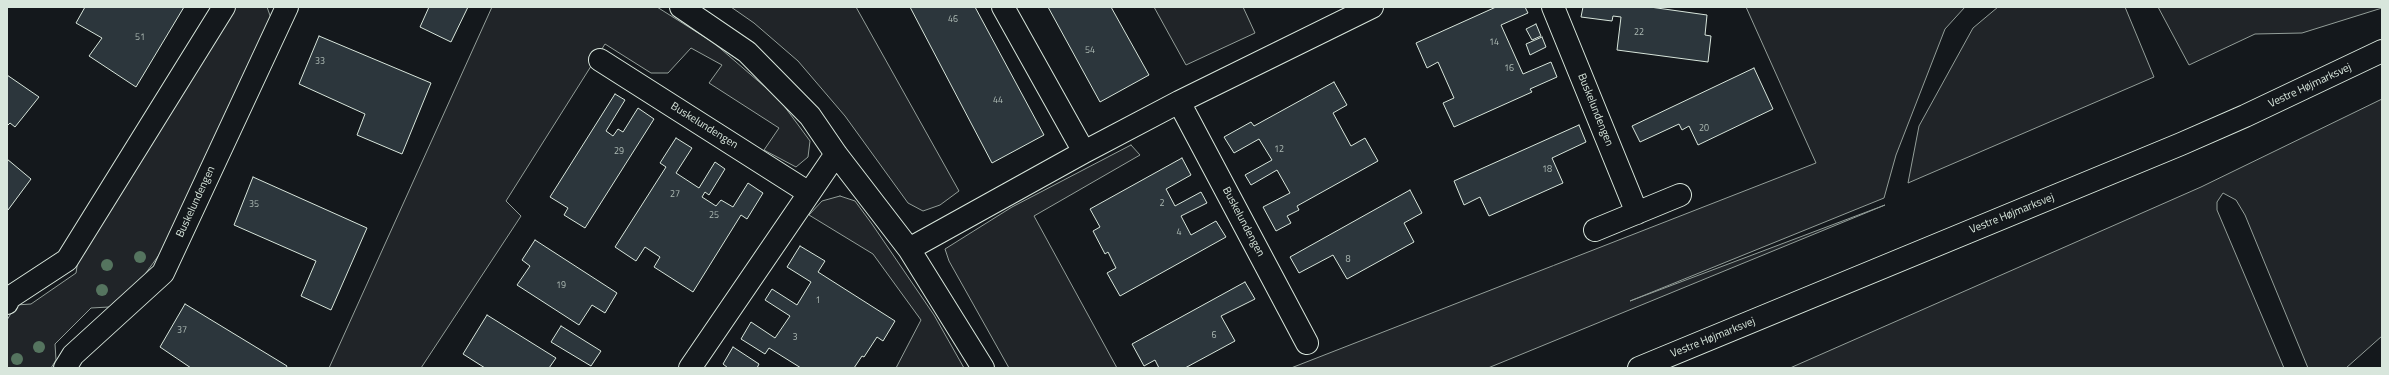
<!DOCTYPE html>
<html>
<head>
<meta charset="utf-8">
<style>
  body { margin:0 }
  #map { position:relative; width:2389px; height:375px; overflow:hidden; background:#14181c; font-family:"Titillium Web",sans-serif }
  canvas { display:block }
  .frame { position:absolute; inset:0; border:8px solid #d8e6dc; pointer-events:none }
</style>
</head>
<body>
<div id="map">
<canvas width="2389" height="375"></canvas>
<div class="frame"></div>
</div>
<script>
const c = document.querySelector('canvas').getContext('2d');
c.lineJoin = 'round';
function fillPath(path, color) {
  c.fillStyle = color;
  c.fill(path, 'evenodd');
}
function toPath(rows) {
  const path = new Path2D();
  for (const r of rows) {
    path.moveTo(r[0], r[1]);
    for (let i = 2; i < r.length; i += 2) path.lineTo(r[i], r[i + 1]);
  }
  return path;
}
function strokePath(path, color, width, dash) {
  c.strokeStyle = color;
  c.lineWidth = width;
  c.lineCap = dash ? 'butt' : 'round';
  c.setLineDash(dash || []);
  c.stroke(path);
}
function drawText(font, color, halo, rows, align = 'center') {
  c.font = font + ' "Titillium Web",sans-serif';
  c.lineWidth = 3;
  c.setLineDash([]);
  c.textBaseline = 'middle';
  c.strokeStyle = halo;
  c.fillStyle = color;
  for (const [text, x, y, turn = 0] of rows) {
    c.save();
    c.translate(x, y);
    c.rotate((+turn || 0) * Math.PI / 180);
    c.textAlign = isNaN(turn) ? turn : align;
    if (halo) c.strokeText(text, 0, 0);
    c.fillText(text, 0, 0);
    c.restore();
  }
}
const green = toPath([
  [235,7,267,7,272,21,164,248,143,277,109,307,91,308,55,344,56,360,51,368,7,368,7,320,16,305,31,304,76,273,78,260,235,7],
  [492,7,657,7,714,43,779,99,810,141,808,157,796,167,764,150,779,128,709,83,722,65,691,48,668,73,651,73,605,44,506,201,521,216,421,368,329,368,492,7],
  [731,7,856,7,959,191,940,205,923,211,908,203,845,116,798,61,754,23,731,7],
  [1154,7,1243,7,1255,33,1186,65,1154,7],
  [1746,7,1965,7,1945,29,1896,155,1884,198,1630,301,1885,205,1488,368,1291,368,1816,163,1746,7],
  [1998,7,2125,7,2154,77,1908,183,1919,126,1973,28,1998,7],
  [2158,7,2382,7,2382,8,2302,33,2255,34,2189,65,2158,7],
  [2382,99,2382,336,2346,368,2308,368,2245,215,2236,200,2223,193,2217,202,2217,210,2284,368,1790,368,2201,187,2382,99],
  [1131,145,1140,155,1034,216,1117,368,1009,368,949,261,945,249,1012,207,1131,145],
  [840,196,855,201,872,224,934,315,964,368,896,368,921,320,873,254,809,215,822,201,840,196]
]);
fillPath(green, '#202428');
strokePath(green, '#939e99', 1);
const building = toPath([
  [85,7,184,7,136,87,89,56,102,38,76,23,85,7],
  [429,7,468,7,451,42,420,27,429,7],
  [910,7,975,7,1044,135,992,163,910,7],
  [1048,7,1111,7,1149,75,1100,102,1048,7],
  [1496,7,1525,7,1528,13,1501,25,1523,74,1551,62,1557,77,1530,89,1532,92,1454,127,1443,103,1454,98,1438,62,1427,68,1416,43,1496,7],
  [1583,7,1650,7,1707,15,1705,35,1711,36,1708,62,1617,50,1621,17,1613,16,1612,21,1581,17,1583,7],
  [1536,24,1541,36,1532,40,1526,29,1536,24],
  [319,36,431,83,402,154,357,135,365,114,299,84,319,36],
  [1542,37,1546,47,1530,55,1526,44,1542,37],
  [1754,68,1773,109,1698,145,1689,126,1682,130,1679,124,1640,142,1632,126,1754,68],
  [7,75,39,97,15,127,10,123,7,126,7,75],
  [1334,82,1347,105,1333,113,1351,146,1365,138,1378,161,1297,206,1299,210,1287,216,1291,223,1276,231,1263,207,1290,193,1277,170,1251,185,1245,175,1272,160,1259,139,1234,153,1224,137,1251,122,1254,126,1334,82],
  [615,94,625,100,606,131,613,136,618,129,623,132,638,108,654,119,585,228,564,215,568,208,550,197,615,94],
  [1579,125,1586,142,1552,158,1563,183,1489,216,1480,197,1464,205,1454,181,1579,125],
  [676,138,692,148,676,173,699,188,715,162,725,169,709,195,705,192,702,197,716,206,721,200,733,207,748,183,763,193,747,219,741,215,693,292,654,267,660,257,645,247,636,261,615,247,666,167,660,163,676,138],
  [1182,158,1191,175,1166,189,1175,206,1201,192,1207,203,1181,216,1191,235,1216,221,1226,237,1120,296,1107,273,1116,268,1108,252,1105,254,1093,231,1100,227,1090,209,1182,158],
  [7,159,31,179,8,210,7,209,7,159],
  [253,177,367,228,331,310,301,296,316,261,234,225,253,177],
  [1410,190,1422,213,1404,223,1414,242,1347,279,1333,255,1299,273,1290,257,1410,190],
  [535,240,617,293,605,313,592,305,579,325,517,285,530,266,522,260,535,240],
  [800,246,825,261,818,272,895,321,883,341,877,337,864,357,862,356,854,368,801,368,769,348,765,354,741,339,751,322,775,338,790,316,765,300,772,289,797,305,811,282,787,267,800,246],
  [1245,282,1255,299,1221,316,1235,341,1185,368,1159,368,1155,360,1144,366,1132,344,1245,282],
  [185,304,287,366,286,368,191,368,160,347,185,304],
  [487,315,556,358,549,368,485,368,463,354,487,315],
  [561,326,601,351,591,366,551,342,561,326],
  [733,347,759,364,757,368,728,368,723,364,733,347]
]);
fillPath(building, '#2c363c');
strokePath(building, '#d8e6dc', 1);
const minor = toPath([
  [681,7,747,52,810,116,836,154,909,249,983,368],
  [1003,7,1084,152],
  [1553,7,1637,213],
  [600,60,809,193],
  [1179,102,1307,343],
  [1595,230,1680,195],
  [909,249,1084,152,1179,102,1372,7],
  [7,303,9,298,67,260,224,7],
  [65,368,73,355,163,273,287,7],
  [690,368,836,154],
  [1639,368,2181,144,2245,116,2382,51]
]);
strokePath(minor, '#d8e6dc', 24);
strokePath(minor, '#14181c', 22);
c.fillStyle = '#55745f';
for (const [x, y] of [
  [140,257],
  [107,265],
  [102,290],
  [39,347],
  [17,359]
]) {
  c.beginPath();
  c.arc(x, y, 6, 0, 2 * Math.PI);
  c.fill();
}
drawText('9px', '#adbab4', null, [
  ["46",953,20],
  ["22",1639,33],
  ["51",140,38],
  ["14",1494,43],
  ["54",1090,51],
  ["33",320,62],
  ["16",1509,69],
  ["44",998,101],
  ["20",1704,129],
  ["12",1279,150],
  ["29",619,152],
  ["18",1547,170],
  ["27",675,195],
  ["2",1162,204],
  ["35",254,205],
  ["25",714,216],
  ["4",1179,233],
  ["8",1348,260],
  ["19",561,286],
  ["1",818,301],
  ["37",182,331],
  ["6",1214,336],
  ["3",795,338]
]);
drawText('11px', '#d8e6dc', '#14181c', [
  ["Vestre Højmarksvej",2310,86,-25],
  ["Buskelundengen",1595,110,68],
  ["Buskelundengen",704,126,32],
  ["Buskelundengen",196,202,-65],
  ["Vestre Højmarksvej",2012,214,-22],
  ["Buskelundengen",1243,222,62],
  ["Vestre Højmarksvej",1713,338,-22]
]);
</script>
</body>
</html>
